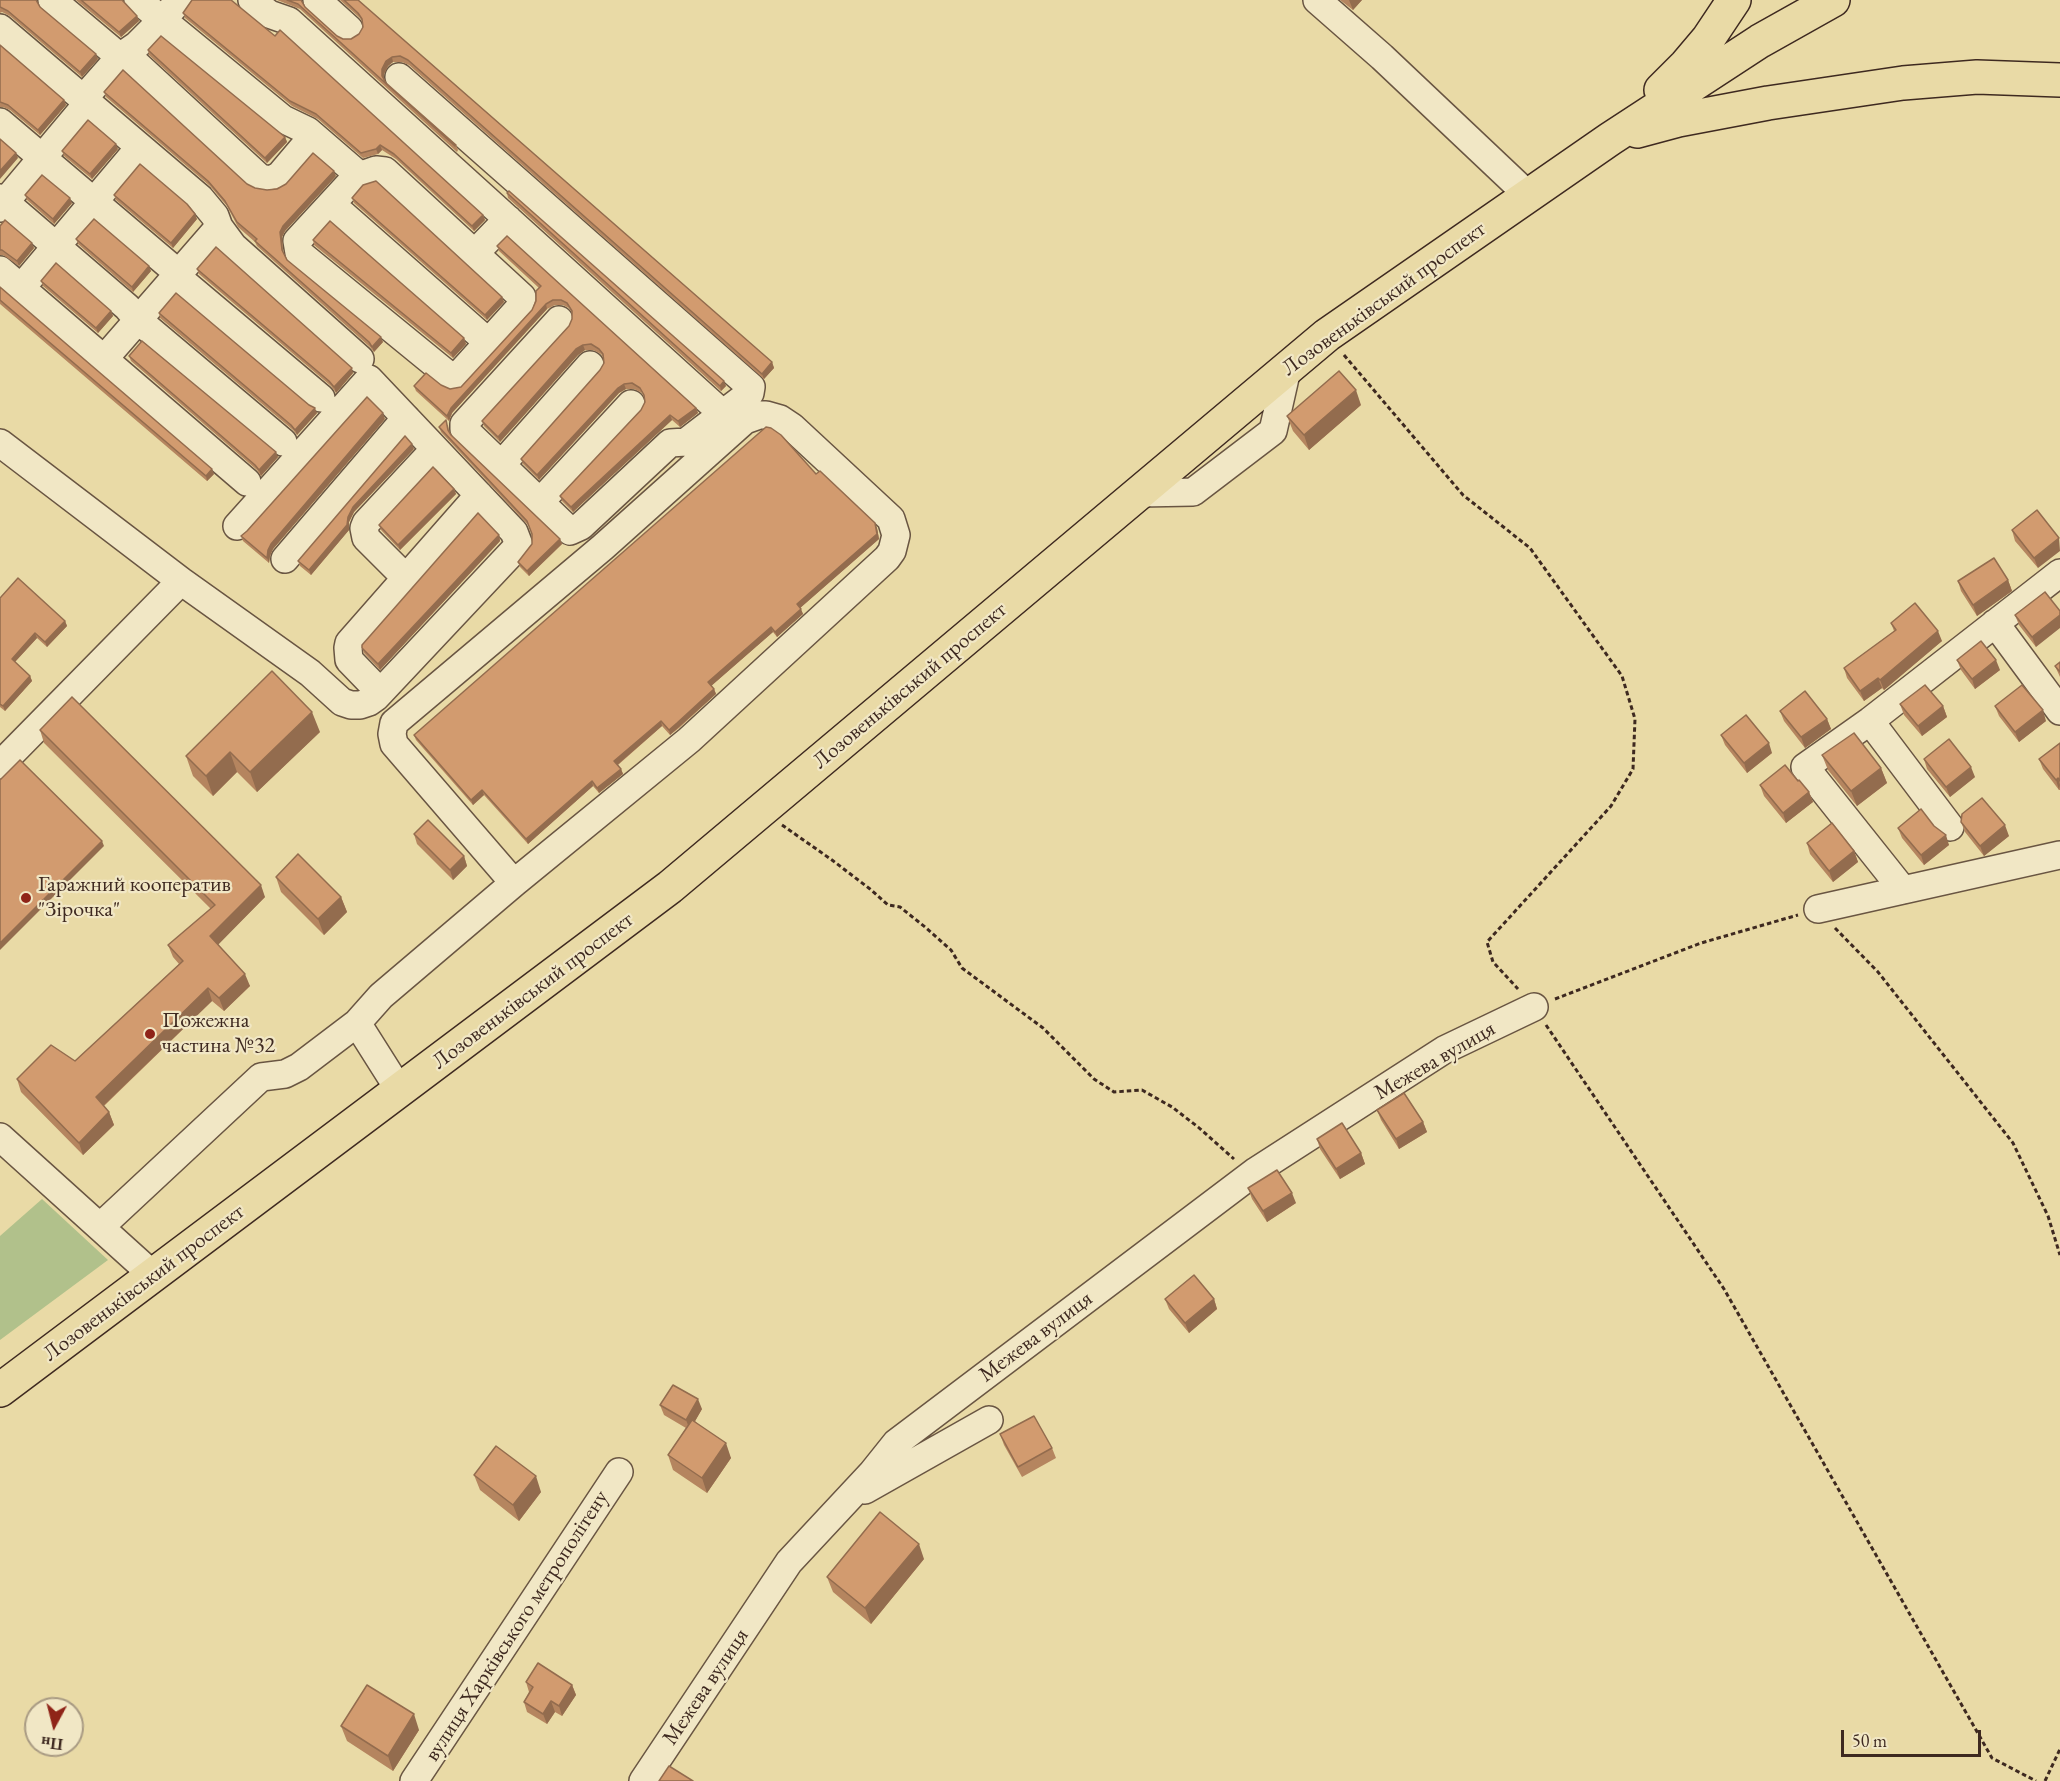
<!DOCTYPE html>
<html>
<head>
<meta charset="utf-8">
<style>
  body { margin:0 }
  #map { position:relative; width:2060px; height:1781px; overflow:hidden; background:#e9daa6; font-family:"EB Garamond",serif }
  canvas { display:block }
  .north { position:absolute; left:24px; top:1697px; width:60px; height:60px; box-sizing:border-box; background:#f1e7c5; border:2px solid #a99b83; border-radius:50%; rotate:187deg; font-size:16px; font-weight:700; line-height:24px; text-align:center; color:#3e2920 }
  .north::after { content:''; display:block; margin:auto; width:21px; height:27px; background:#8f2418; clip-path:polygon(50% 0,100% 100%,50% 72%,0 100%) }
  .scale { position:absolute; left:1841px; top:1730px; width:140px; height:27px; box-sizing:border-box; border:3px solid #3e2920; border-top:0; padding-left:8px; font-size:18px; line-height:21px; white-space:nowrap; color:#3e2920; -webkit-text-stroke:4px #f1e7c5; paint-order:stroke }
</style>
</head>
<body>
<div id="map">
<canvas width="2060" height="1781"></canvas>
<div class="north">Пн</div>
<div class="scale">50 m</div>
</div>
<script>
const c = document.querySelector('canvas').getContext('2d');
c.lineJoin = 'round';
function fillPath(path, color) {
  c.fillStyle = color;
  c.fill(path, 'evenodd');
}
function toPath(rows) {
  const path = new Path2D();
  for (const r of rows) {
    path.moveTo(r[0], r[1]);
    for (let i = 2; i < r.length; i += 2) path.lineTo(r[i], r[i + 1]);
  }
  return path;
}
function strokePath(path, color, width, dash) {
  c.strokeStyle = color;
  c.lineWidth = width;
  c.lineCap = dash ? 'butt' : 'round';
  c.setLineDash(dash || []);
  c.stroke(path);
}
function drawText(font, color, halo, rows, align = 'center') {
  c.font = font + ' "EB Garamond",serif';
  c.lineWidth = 4.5;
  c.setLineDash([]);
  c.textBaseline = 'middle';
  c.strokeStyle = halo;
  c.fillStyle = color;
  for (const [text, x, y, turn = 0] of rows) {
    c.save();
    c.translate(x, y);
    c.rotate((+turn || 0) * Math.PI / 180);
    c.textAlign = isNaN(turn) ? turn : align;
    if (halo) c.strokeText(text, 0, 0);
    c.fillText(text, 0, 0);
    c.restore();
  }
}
fillPath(toPath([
  [42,1199,108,1260,0,1340,0,1236]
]), '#b1c18b');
const minor = toPath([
  [52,0,114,52,134,62,260,178,271,180,280,175,313,136],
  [138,0,283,119,308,131,359,175],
  [252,0,269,14,289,21,722,413],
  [317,0,349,29],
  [1317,0,1382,57,1528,195],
  [0,28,200,198,215,216,219,227,233,246,360,359],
  [399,77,751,387,750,393,686,442,670,443,581,526,570,531,464,429,464,424,559,320],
  [83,99,121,56,137,45,162,20,180,0],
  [0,122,171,267,176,276,321,398],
  [376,170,385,171,522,297,522,305,456,378,452,378,299,253,297,241,356,177,376,170],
  [0,198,127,307,138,320,283,442],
  [331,204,488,342],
  [0,208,88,103],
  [475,253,508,219],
  [0,270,247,482],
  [21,288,140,147],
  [104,359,219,227],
  [0,443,181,581,310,673,342,702,351,705,360,705,369,702,376,697,519,545,514,532,369,379,237,526],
  [501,465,590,365],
  [1140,493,1193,492,1273,431,1287,369],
  [540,502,631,404],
  [285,559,406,418],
  [406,578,366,538,364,528,366,523,435,449],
  [1995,623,2060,711],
  [380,692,349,660,348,648,349,643,479,495],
  [1870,721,1950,827],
  [0,765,181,581],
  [1903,890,1805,767,1870,721,2060,573],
  [1818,909,2060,855],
  [357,1023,400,1091],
  [0,1137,154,1276],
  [100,1227,261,1077,285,1074,299,1067,357,1023,381,996,514,883,689,740,887,558,892,551,896,535,891,519,792,427,780,419,766,415,759,415,745,420,603,547,394,723,392,734,394,744,514,883],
  [865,1490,989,1420],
  [414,1781,619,1472],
  [643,1781,789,1562,872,1473,896,1443,1256,1171,1444,1050,1534,1007]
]);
const highway = toPath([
  [1661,90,1686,65,1708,39,1734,0],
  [1637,131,1678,120,1768,103,1903,83,1977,77,2060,80],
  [0,1390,670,887,1327,335,1610,139,1760,41,1833,0]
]);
strokePath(minor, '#695542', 30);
strokePath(highway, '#3e2920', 36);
strokePath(toPath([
  [1344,355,1463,495,1530,548,1622,676,1635,719,1633,769,1611,806,1487,942,1493,962,1518,989],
  [782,825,832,860,870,889,888,905,900,907,925,927,951,950,962,968,1043,1028,1094,1079,1114,1092,1142,1090,1172,1107,1198,1127,1234,1159],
  [1835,928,1878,972,2013,1143,2048,1216,2060,1255],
  [1555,999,1701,943,1798,915],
  [1546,1025,1724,1289,1992,1758,2036,1781],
  [2045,1781,2060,1749]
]), '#3e2920', 3, [4.5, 3]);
strokePath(minor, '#f1e7c5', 27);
strokePath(highway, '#e9daa6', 33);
fillPath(toPath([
  [0,0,37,0,37,3,40,7,98,59,82,77,10,16,2,12,0,13],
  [76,0,123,0,123,2,137,16,139,21,121,37],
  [192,0,483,215,485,220,474,231,396,159,382,150,378,154,363,158,318,119,292,106,185,18,183,13],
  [277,0,302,0,302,2,305,7,337,36,343,39,351,39,359,34,363,27,362,21,360,18,340,0,358,0,772,362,774,368,764,379,409,65,402,62,393,62,388,66,384,74,384,79,386,83,456,145,458,150,457,152,300,9],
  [1340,0,1362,0,1353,10],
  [0,45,64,100,66,105,40,135,10,110,3,107,0,107],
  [148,50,285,137,287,142,267,163,149,55],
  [104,92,247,184,255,188,267,190,336,176,285,231,282,237,283,253,287,260,383,342,374,352,370,347,257,246,255,242,238,227,227,206,210,186,106,97],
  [118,149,92,179,64,156,62,151],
  [507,193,726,386,721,391,508,198],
  [25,195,72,203,54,224,27,200],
  [114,195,197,219,173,248,116,200],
  [352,198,502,297,504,302,487,320,354,203],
  [0,226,34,248,19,266,3,255,0,255],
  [76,239,151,271,133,292,78,244],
  [313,240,464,338,466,344,453,358,314,245],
  [497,246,696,408,698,413,680,427,672,420,573,512,562,501,560,496,641,410,645,402,644,397,642,393,634,389,626,389,619,393,539,480,523,464,521,459,600,370,604,363,603,357,601,354,593,350,585,350,578,355,500,442,484,426,482,421,569,326,572,319,572,313,569,308,563,305,555,305,547,309,452,413,449,421,416,391,414,386,441,385,450,389,461,387,532,310,539,288,499,251],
  [197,269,353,373,336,393,331,386,199,274],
  [41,281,111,311,113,316,98,333,43,286],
  [0,287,214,474,207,481,0,304],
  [159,313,317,413,297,435,293,430,160,318],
  [129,356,278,457,261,476,257,470,131,361],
  [1361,405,1309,450,1293,431,1287,416],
  [385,419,273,549,270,556,269,563,243,541,241,536],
  [448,425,449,432,451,435,560,539,562,544,529,576,520,567,518,562,532,544,532,535,529,526,441,432,439,427],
  [414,449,354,512,349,522,349,530,311,575,300,566,298,561],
  [816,474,877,528,879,539,800,608,803,614,777,637,773,632,711,686,714,689,716,694,679,728,670,735,662,726,618,765,621,769,623,774,599,793,593,786,528,844,484,795,473,805,416,740,414,735],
  [454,489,456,494,400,550,381,530,379,525],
  [2037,510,2038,568,2015,541,2012,530],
  [499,535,500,541,380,670,364,653,362,648],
  [2008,580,2012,591,1977,616,1961,591,1958,581],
  [2045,592,2036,647,2019,625,2015,615],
  [0,598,65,621,67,626,47,647,37,638,15,662,30,676,32,681,5,711,0,707],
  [1891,623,1942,641,1884,690,1882,688,1864,701,1847,678,1844,668,1894,631],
  [1957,660,2000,670,1975,689,1961,670],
  [2060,662,2060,677,2055,666],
  [1900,704,1943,706,1947,717,1922,736,1904,715],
  [1995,706,2046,721,2019,742,1999,716],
  [1780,711,1827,719,1831,729,1805,748,1784,721],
  [40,730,265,897,218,944,250,986,224,1011,212,1001,104,1106,109,1112,114,1125,83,1155,21,1092,17,1079,75,1061,179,964,173,957,168,945,211,909,44,743],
  [320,732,257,792,237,772,213,796,193,776,186,756],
  [1721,735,1772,753,1747,773,1725,745],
  [2060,743,2060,790,2059,790,2043,769,2039,759],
  [1822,755,1881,768,1887,783,1857,806,1828,770],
  [1924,759,1975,777,1950,797,1927,769],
  [1798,781,1809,792,1813,802,1786,823,1764,796,1760,785],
  [1961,822,2009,836,1984,856,1965,832],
  [1934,826,1949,845,1924,865,1902,838,1898,828],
  [414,834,464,856,467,866,453,880,417,844],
  [1807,843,1854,851,1858,862,1833,882,1810,854],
  [276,877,341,897,347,912,324,935,281,892],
  [1377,1110,1423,1122,1427,1132,1399,1149,1381,1120],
  [1317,1139,1361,1153,1365,1164,1340,1179,1320,1149],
  [1248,1188,1296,1203,1267,1222,1252,1199],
  [1165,1299,1214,1299,1217,1309,1189,1333,1169,1309],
  [660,1405,702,1409,695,1421,731,1458,707,1493,673,1470,668,1455,686,1428,664,1415],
  [1000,1434,1052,1448,1056,1458,1022,1477,1004,1445],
  [474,1475,541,1492,519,1521,480,1490],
  [924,1559,871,1624,833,1592,827,1577],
  [526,1682,572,1685,576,1695,562,1716,555,1712,547,1724,527,1712,524,1702,529,1692],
  [341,1726,419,1730,393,1771,347,1741]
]), '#b5855f');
fillPath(toPath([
  [1349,0,1362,0,1353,10],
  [137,16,139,21,121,37,119,32],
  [96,54,98,59,82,77,80,72],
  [392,57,393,62,388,66,384,74,384,81,382,76,382,69,386,61],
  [64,100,66,105,40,135,38,130],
  [285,137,287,142,267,163,265,158],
  [116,144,118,149,92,179,90,174],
  [380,145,382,150,378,154,376,149],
  [16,153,18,158,0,179,0,171],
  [334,171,336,176,285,231,282,237,283,256,282,250,280,232,283,226],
  [70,198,72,203,54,224,53,219],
  [195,214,197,219,173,248,171,243],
  [483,215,485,220,474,231,472,226],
  [32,243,34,248,19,266,17,261],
  [149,266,151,271,133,292,132,287],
  [502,297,504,302,487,320,485,315],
  [546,304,547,309,452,413,449,421,447,416,451,408],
  [111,311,113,316,98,333,96,328],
  [381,337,383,342,374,352,372,347],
  [464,338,466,344,453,358,451,353],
  [583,345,585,350,578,355,500,442,498,437,576,349],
  [772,362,774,368,764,379,762,374],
  [352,368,353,373,336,393,334,387],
  [724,381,726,386,721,391,720,386],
  [624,384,626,389,619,393,539,480,537,475,618,388],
  [1356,390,1361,405,1309,450,1304,435],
  [315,408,317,413,297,435,295,430],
  [696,408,698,413,680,427,678,421],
  [383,413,385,419,273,549,270,556,269,563,267,558,268,550,271,544],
  [670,415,672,420,573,512,571,507],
  [412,444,414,449,354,512,349,522,349,530,311,575,309,570,348,517,353,507],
  [276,452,278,457,261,476,259,470],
  [212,469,214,474,207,481,206,476],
  [454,489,456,494,400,550,398,545],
  [875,523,877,528,879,539,799,609,797,604],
  [499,535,500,541,380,670,378,664],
  [2059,538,2060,551,2038,568,2034,558],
  [560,539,562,544,529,576,527,571],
  [2008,580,2012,591,1977,616,1973,605],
  [801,609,803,614,777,637,775,632],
  [2060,615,2060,628,2036,647,2032,637],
  [65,621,67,626,47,647,45,642],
  [771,627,773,632,710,687,708,682],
  [1938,631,1942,641,1884,690,1880,680],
  [35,633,37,638,13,664,12,659],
  [1996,660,2000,670,1975,689,1972,679],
  [30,676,32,681,5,711,3,706],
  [1878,678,1882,688,1864,701,1860,691],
  [714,689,716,694,670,735,669,730],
  [1943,706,1947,717,1922,736,1918,726],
  [2043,710,2046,721,2019,742,2015,732],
  [312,712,320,732,257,792,250,772],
  [1827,719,1831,729,1805,748,1801,737],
  [661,721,662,726,616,766,614,761],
  [1769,743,1772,753,1747,773,1744,763],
  [230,752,237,772,213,796,206,776],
  [1971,767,1975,777,1950,797,1946,787],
  [1881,768,1887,783,1857,806,1851,791],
  [621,769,623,774,599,793,597,788],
  [2058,778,2060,785,2059,790,2056,780],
  [592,781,593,786,528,844,526,839],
  [482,790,484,795,473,805,471,800],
  [1809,792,1813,802,1786,823,1783,813],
  [2005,825,2009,836,1984,856,1980,846],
  [1946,835,1949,845,1924,865,1921,855],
  [102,841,104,846,0,950,0,943],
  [1854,851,1858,862,1833,882,1829,871],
  [464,856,467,866,453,880,450,870],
  [261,885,265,897,215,948,210,936],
  [341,897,347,912,324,935,318,919],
  [245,974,250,986,224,1011,219,998],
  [208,988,212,1001,100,1109,96,1097],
  [109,1112,114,1125,83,1155,79,1143],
  [1423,1122,1427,1132,1399,1149,1396,1139],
  [1361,1153,1365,1164,1340,1179,1336,1169],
  [1292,1193,1296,1203,1267,1222,1263,1211],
  [1214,1299,1217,1309,1189,1333,1185,1323],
  [698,1399,702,1409,690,1430,686,1420],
  [726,1443,731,1458,707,1493,702,1478],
  [536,1476,541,1492,519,1521,513,1505],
  [919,1544,924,1559,871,1624,865,1608],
  [572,1685,576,1695,562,1716,559,1706],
  [551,1701,555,1712,547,1724,543,1714],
  [414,1714,419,1730,393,1771,388,1756]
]), '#936c4e');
const building = toPath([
  [0,0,36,0,40,7,96,54,80,72,8,11,0,7,0,0],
  [81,0,122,0,137,16,119,32,81,0],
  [192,0,231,0,275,36,280,30,483,215,472,226,394,154,380,145,376,149,361,153,316,114,290,101,183,13,192,0],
  [287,0,301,0,305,7,337,36,343,39,351,39,359,34,363,27,362,19,358,13,344,0,358,0,772,362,762,374,408,60,400,56,392,57,386,61,382,69,382,76,386,83,456,145,455,146,298,4,287,0],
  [161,36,285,137,265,158,148,50,161,36],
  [0,45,64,100,38,130,8,105,0,102,0,45],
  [123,70,247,184,255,188,267,190,277,189,286,184,313,153,334,171,283,226,280,232,282,250,287,260,381,337,372,347,369,342,255,241,257,239,237,222,225,201,208,181,104,92,123,70],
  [88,120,116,144,90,174,62,151,88,120],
  [0,139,16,153,0,171,0,139],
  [140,164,187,204,195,214,171,243,114,195,140,164],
  [42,175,70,198,53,219,25,195,42,175],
  [376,181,502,297,485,315,352,198,363,185,376,181],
  [509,191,724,381,720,386,507,193,509,191],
  [94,219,149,266,132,287,76,239,94,219],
  [5,220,32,243,17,261,2,250,0,250,0,226,5,220],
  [330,221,464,338,451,353,313,240,330,221],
  [507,236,696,408,678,421,670,415,571,507,560,496,641,410,645,402,644,395,640,388,632,383,624,384,618,388,537,475,521,459,600,370,604,363,603,354,599,349,591,344,583,345,576,349,498,437,482,421,569,326,572,319,572,311,567,303,561,300,553,300,546,304,451,408,447,416,414,386,426,373,441,385,450,389,461,387,532,310,536,301,536,291,541,286,497,246,507,236],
  [216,247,352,368,334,387,329,381,197,269,216,247],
  [56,263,111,311,96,328,41,281,56,263],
  [0,287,212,469,206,476,0,300,0,287],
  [176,293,309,405,315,408,295,430,291,425,159,313,176,293],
  [142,341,276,452,259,470,255,465,129,356,142,341],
  [1339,371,1356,390,1304,435,1287,416,1339,371],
  [367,397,383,413,271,544,268,550,267,558,241,536,247,531,367,397],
  [446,420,448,430,451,435,560,539,527,571,518,562,532,544,532,534,527,521,439,427,446,420],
  [766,427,771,428,781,435,816,474,820,471,875,523,877,534,797,604,801,609,775,632,771,627,708,682,714,689,677,723,669,730,661,721,614,761,621,769,597,788,592,781,526,839,482,790,471,800,414,735,766,427],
  [405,436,412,444,353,507,348,517,347,525,309,570,298,561,405,436],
  [433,467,454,489,398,545,379,525,433,467],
  [2037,510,2059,538,2034,558,2012,530,2037,510],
  [478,513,499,535,378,664,362,648,362,645,478,513],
  [1994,558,2008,580,1973,605,1958,581,1994,558],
  [18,578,65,621,45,642,35,633,12,659,30,676,3,706,0,704,0,598,18,578],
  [2045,592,2060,611,2060,615,2032,637,2015,615,2045,592],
  [1915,603,1938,631,1880,680,1878,678,1860,691,1844,668,1896,630,1891,623,1915,603],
  [1981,641,1996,660,1972,679,1957,660,1981,641],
  [2060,662,2060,672,2055,666,2060,662],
  [272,671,312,712,250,772,230,752,206,776,186,756,272,671],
  [1925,685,1943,706,1918,726,1900,704,1925,685],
  [2022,685,2043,710,2015,732,1995,706,2022,685],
  [1805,691,1827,719,1801,737,1780,711,1805,691],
  [72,697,261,885,210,936,245,974,219,998,208,988,96,1097,109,1112,79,1143,17,1079,51,1045,75,1061,183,961,168,945,215,905,40,730,72,697],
  [1746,715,1769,743,1744,763,1721,735,1746,715],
  [1854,733,1881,768,1851,791,1822,755,1854,733],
  [1949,739,1971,767,1946,787,1924,759,1949,739],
  [2060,743,2060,781,2058,778,2056,780,2039,759,2060,743],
  [20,760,102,841,0,943,0,780,20,760],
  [1785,765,1798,781,1799,780,1809,792,1783,813,1760,785,1785,765],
  [1982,798,2005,825,1980,846,1961,822,1962,814,1982,798],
  [1921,809,1934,826,1946,835,1921,855,1898,828,1921,809],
  [428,820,464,856,450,870,414,834,428,820],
  [1832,823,1854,851,1829,871,1807,843,1832,823],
  [298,854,341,897,318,919,276,877,298,854],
  [1404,1093,1423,1122,1396,1139,1377,1110,1404,1093],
  [1342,1123,1361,1153,1336,1169,1317,1139,1342,1123],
  [1277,1170,1292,1193,1263,1211,1248,1188,1277,1170],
  [1194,1275,1214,1299,1185,1323,1165,1299,1194,1275],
  [673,1385,698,1399,686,1420,660,1405,673,1385],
  [1034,1416,1052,1448,1018,1467,1000,1434,1034,1416],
  [692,1420,726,1443,702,1478,668,1455,692,1420],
  [496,1446,536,1476,513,1505,474,1475,496,1446],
  [880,1512,919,1544,865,1608,827,1577,880,1512],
  [538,1663,572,1685,559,1706,551,1701,543,1714,524,1702,533,1687,526,1682,538,1663],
  [367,1685,414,1714,388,1756,341,1726,367,1685],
  [669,1766,693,1781,659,1781,669,1766]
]);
fillPath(building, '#d29b6f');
strokePath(building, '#936c4e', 1.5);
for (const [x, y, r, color] of [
  [26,898,6,"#8f2418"],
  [150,1034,6,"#8f2418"]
]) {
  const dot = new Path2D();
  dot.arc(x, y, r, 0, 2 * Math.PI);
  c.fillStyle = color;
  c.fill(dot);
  strokePath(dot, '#f1e7c5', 2);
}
drawText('22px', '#3e2920', '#f1e7c5', [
  ["Лозовеньківський проспект",1384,299,-36],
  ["Лозовеньківський проспект",910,686,-40],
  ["Лозовеньківський проспект",533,991,-37],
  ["Межева вулиця",1435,1061,-30],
  ["Лозовеньківський проспект",144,1283,-37],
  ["Межева вулиця",1036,1337,-37],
  ["вулиця Харківського метрополітену",517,1626,-57],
  ["Межева вулиця",706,1687,-56]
]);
drawText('22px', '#3e2920', '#f1e7c5', [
  ["Гаражний кооператив",38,885],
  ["\"Зірочка\"",38,910],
  ["Пожежна",162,1021],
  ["частина №32",162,1046]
], 'left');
</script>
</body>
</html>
